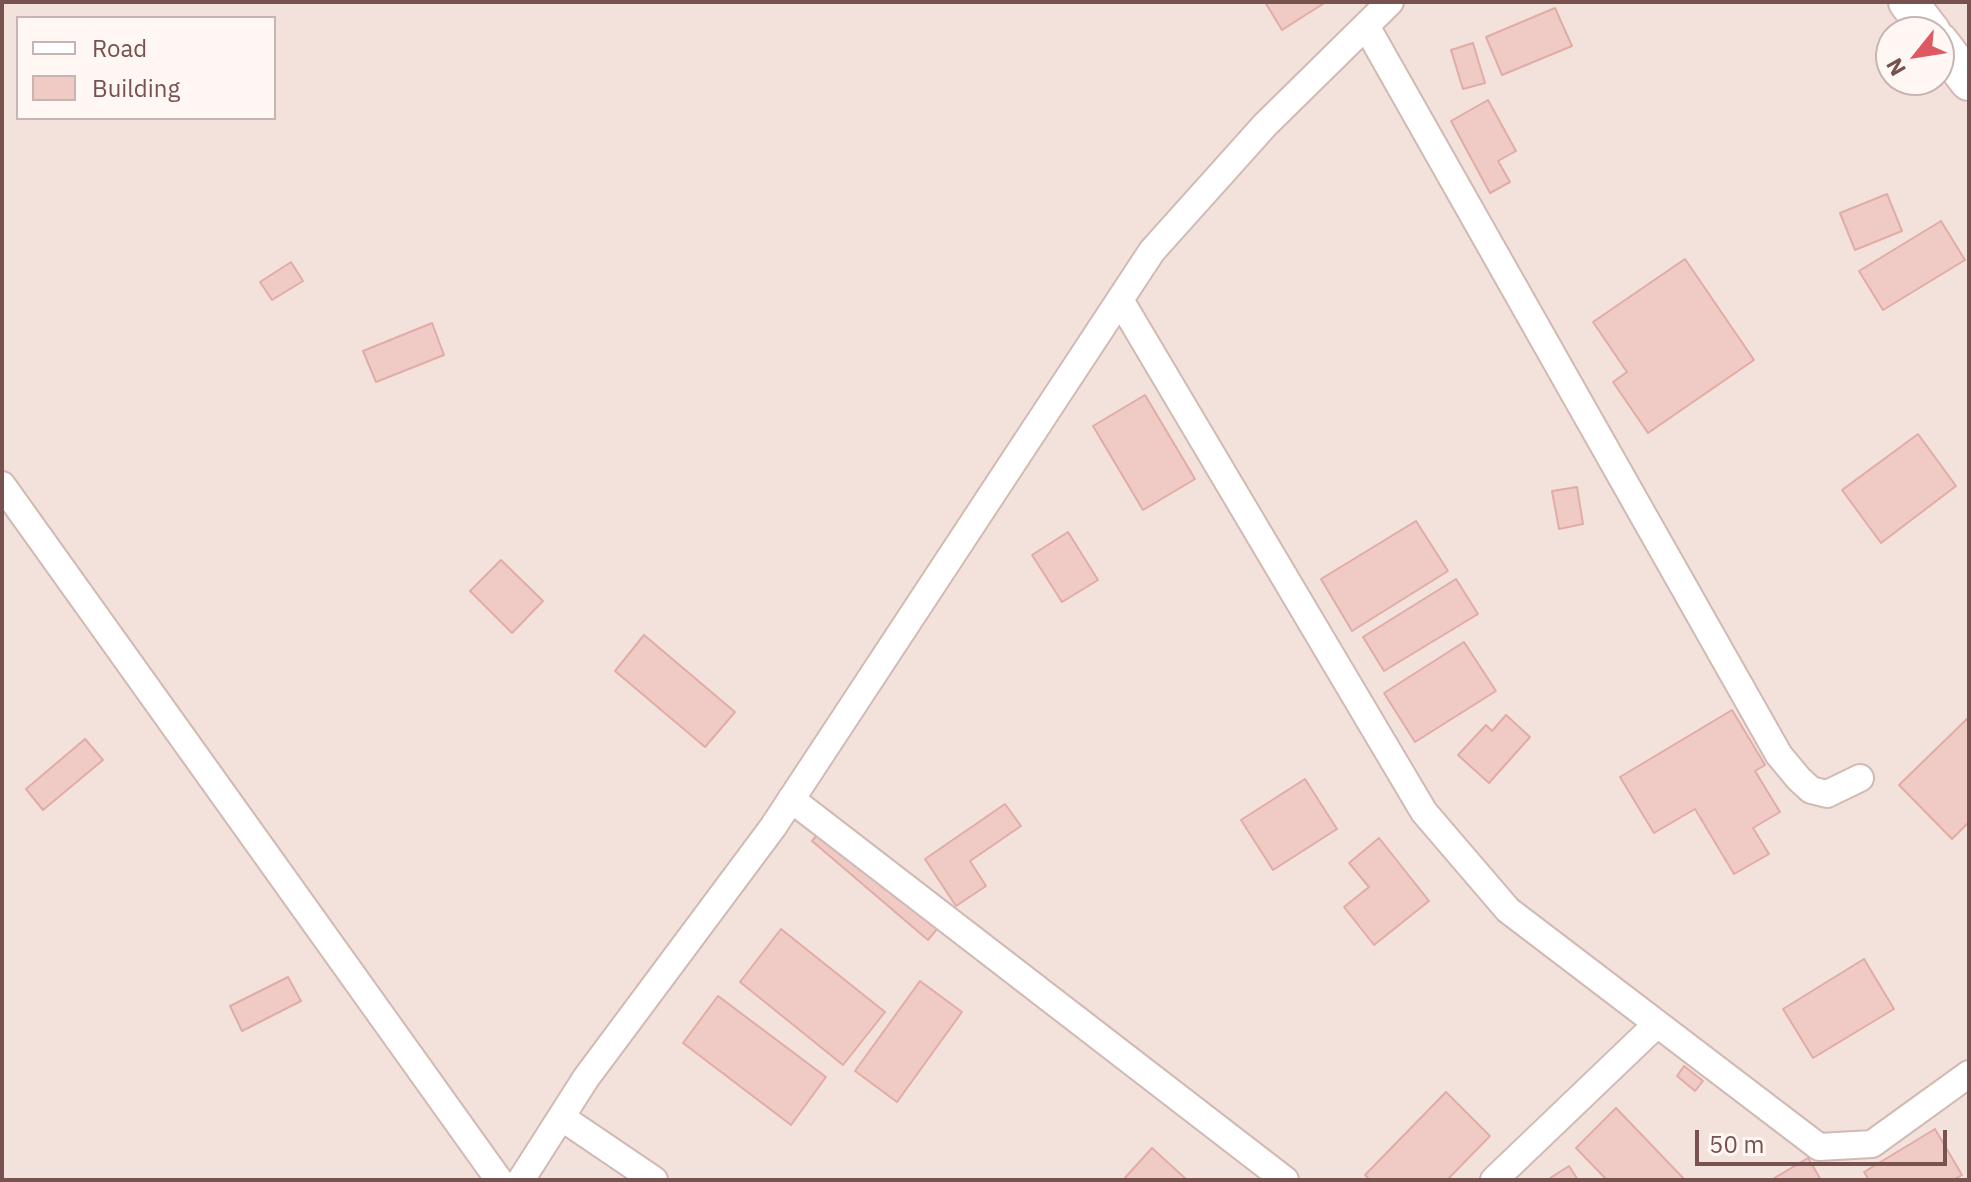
<!DOCTYPE html>
<html>
<head>
<meta charset="utf-8">
<style>
  body { margin:0 }
  #map { position:relative; width:1971px; height:1182px; overflow:hidden; background:#fcf1ec; font-family:"IBM Plex Sans",sans-serif }
  canvas { display:block }
  .frame { position:absolute; inset:0; border:4px solid #77524f; pointer-events:none }
  .legend { position:absolute; left:16px; top:16px; width:260px; height:104px; box-sizing:border-box; background:#fef7f3; border:2px solid #c8b5b1; margin:0; padding:10px 14px; list-style:none; font-size:24px; color:#77524f }
  .legend li { display:flex; align-items:center; gap:16px; height:40px }
  .legend b { width:40px; border:2px solid #c8b5b1 }
  .north { position:absolute; left:1875px; top:16px; width:80px; height:80px; box-sizing:border-box; background:#fef7f3; border:2px solid #c8b5b1; border-radius:50%; rotate:240deg; font-size:22px; font-weight:700; line-height:32px; text-align:center; color:#77524f }
  .north::after { content:''; display:block; margin:auto; width:28px; height:36px; background:#de5961; clip-path:polygon(50% 0,100% 100%,50% 72%,0 100%) }
  .scale { position:absolute; left:1695px; top:1130px; width:252px; height:36px; box-sizing:border-box; border:4px solid #77524f; border-top:0; padding-left:10px; font-size:24px; line-height:28px; white-space:nowrap; color:#77524f; -webkit-text-stroke:6px #fef7f3; paint-order:stroke }
</style>
</head>
<body>
<div id="map">
<canvas width="1971" height="1182"></canvas>
<div class="frame"></div>
<ul class="legend">
<li><b style="height:10px;background:#fff"></b>Road</li>
<li><b style="height:22px;background:#f0cac5"></b>Building</li>
</ul>
<div class="north">N</div>
<div class="scale">50 m</div>
</div>
<script>
const c = document.querySelector('canvas').getContext('2d');
c.lineJoin = 'round';
function fillPath(path, color) {
  c.fillStyle = color;
  c.fill(path, 'evenodd');
}
function toPath(rows) {
  const path = new Path2D();
  for (const r of rows) {
    path.moveTo(r[0], r[1]);
    for (let i = 2; i < r.length; i += 2) path.lineTo(r[i], r[i + 1]);
  }
  return path;
}
function strokePath(path, color, width, dash) {
  c.strokeStyle = color;
  c.lineWidth = width;
  c.lineCap = dash ? 'butt' : 'round';
  c.setLineDash(dash || []);
  c.stroke(path);
}
fillPath(toPath([
  [2,2,1969,2,1969,1180,2,1180],
  [18,18,274,18,274,118,18,118],
  [1891,32,1939,32,1939,80,1891,80]
]), '#f3e1db');
const building = toPath([
  [1265,2,1326,2,1282,30,1265,2],
  [1555,8,1572,46,1502,75,1486,37,1555,8],
  [1473,43,1485,83,1463,89,1451,50,1473,43],
  [1488,100,1516,151,1498,161,1510,182,1490,193,1451,121,1488,100],
  [1887,194,1902,231,1855,250,1840,213,1887,194],
  [1941,221,1965,260,1883,310,1859,271,1941,221],
  [1685,259,1754,360,1648,433,1613,382,1627,372,1593,322,1685,259],
  [291,262,303,281,272,300,260,282,291,262],
  [432,323,444,355,376,382,363,351,432,323],
  [1145,395,1195,479,1143,510,1093,426,1145,395],
  [1918,434,1956,486,1881,543,1842,490,1918,434],
  [1577,487,1583,524,1559,529,1552,491,1577,487],
  [1416,521,1448,571,1352,631,1321,579,1416,521],
  [1068,532,1098,580,1062,602,1032,555,1068,532],
  [501,560,543,601,512,633,470,591,501,560],
  [1456,579,1478,614,1384,671,1363,637,1456,579],
  [644,635,735,712,705,747,615,671,644,635],
  [1464,642,1496,691,1415,742,1384,693,1464,642],
  [1732,710,1765,765,1755,771,1780,812,1753,828,1769,854,1734,874,1695,809,1654,833,1620,777,1732,710],
  [1506,715,1530,737,1489,783,1458,755,1486,725,1492,731,1506,715],
  [1969,717,1969,822,1952,839,1899,785,1969,717],
  [85,739,103,760,43,810,26,789,85,739],
  [1305,779,1337,829,1273,870,1241,820,1305,779],
  [1005,804,1021,826,970,861,986,886,956,906,925,859,1005,804],
  [831,819,947,917,928,940,812,841,831,819],
  [1379,838,1429,901,1374,945,1344,907,1369,887,1349,863,1379,838],
  [781,929,885,1012,843,1065,740,982,781,929],
  [1864,959,1894,1009,1813,1058,1783,1009,1864,959],
  [288,977,301,1001,242,1031,230,1006,288,977],
  [920,981,962,1012,897,1102,855,1071,920,981],
  [718,996,826,1077,791,1125,683,1043,718,996],
  [1684,1066,1703,1081,1695,1091,1677,1076,1684,1066],
  [1446,1092,1490,1136,1447,1180,1370,1180,1365,1175,1446,1092],
  [1616,1108,1685,1180,1607,1180,1576,1148,1616,1108],
  [1935,1129,1962,1175,1953,1180,1869,1180,1864,1172,1935,1129],
  [1152,1148,1187,1180,1123,1180,1152,1148],
  [1808,1158,1821,1180,1771,1180,1808,1158],
  [1569,1166,1578,1180,1547,1180,1569,1166]
]);
fillPath(building, '#f0cac5');
strokePath(building, '#e2aca6', 2);
const street = toPath([
  [1366,26,1779,755,1799,779,1811,790,1827,794,1860,778],
  [1120,300,1424,812,1508,910,1819,1147,1872,1144,1969,1074],
  [2,485,499,1180],
  [791,799,1285,1180],
  [561,1117,654,1180],
  [521,1180,586,1078,773,827,1152,251,1265,125,1390,2],
  [1494,1180,1657,1024]
]);
const secondary = toPath([
  [1908,2,1931,32],
  [1939,42,1969,81]
]);
strokePath(street, '#d1b9b4', 30);
strokePath(secondary, '#d6b9b5', 42);
strokePath(street, '#fff', 26);
strokePath(secondary, '#fff', 38);
</script>
</body>
</html>
